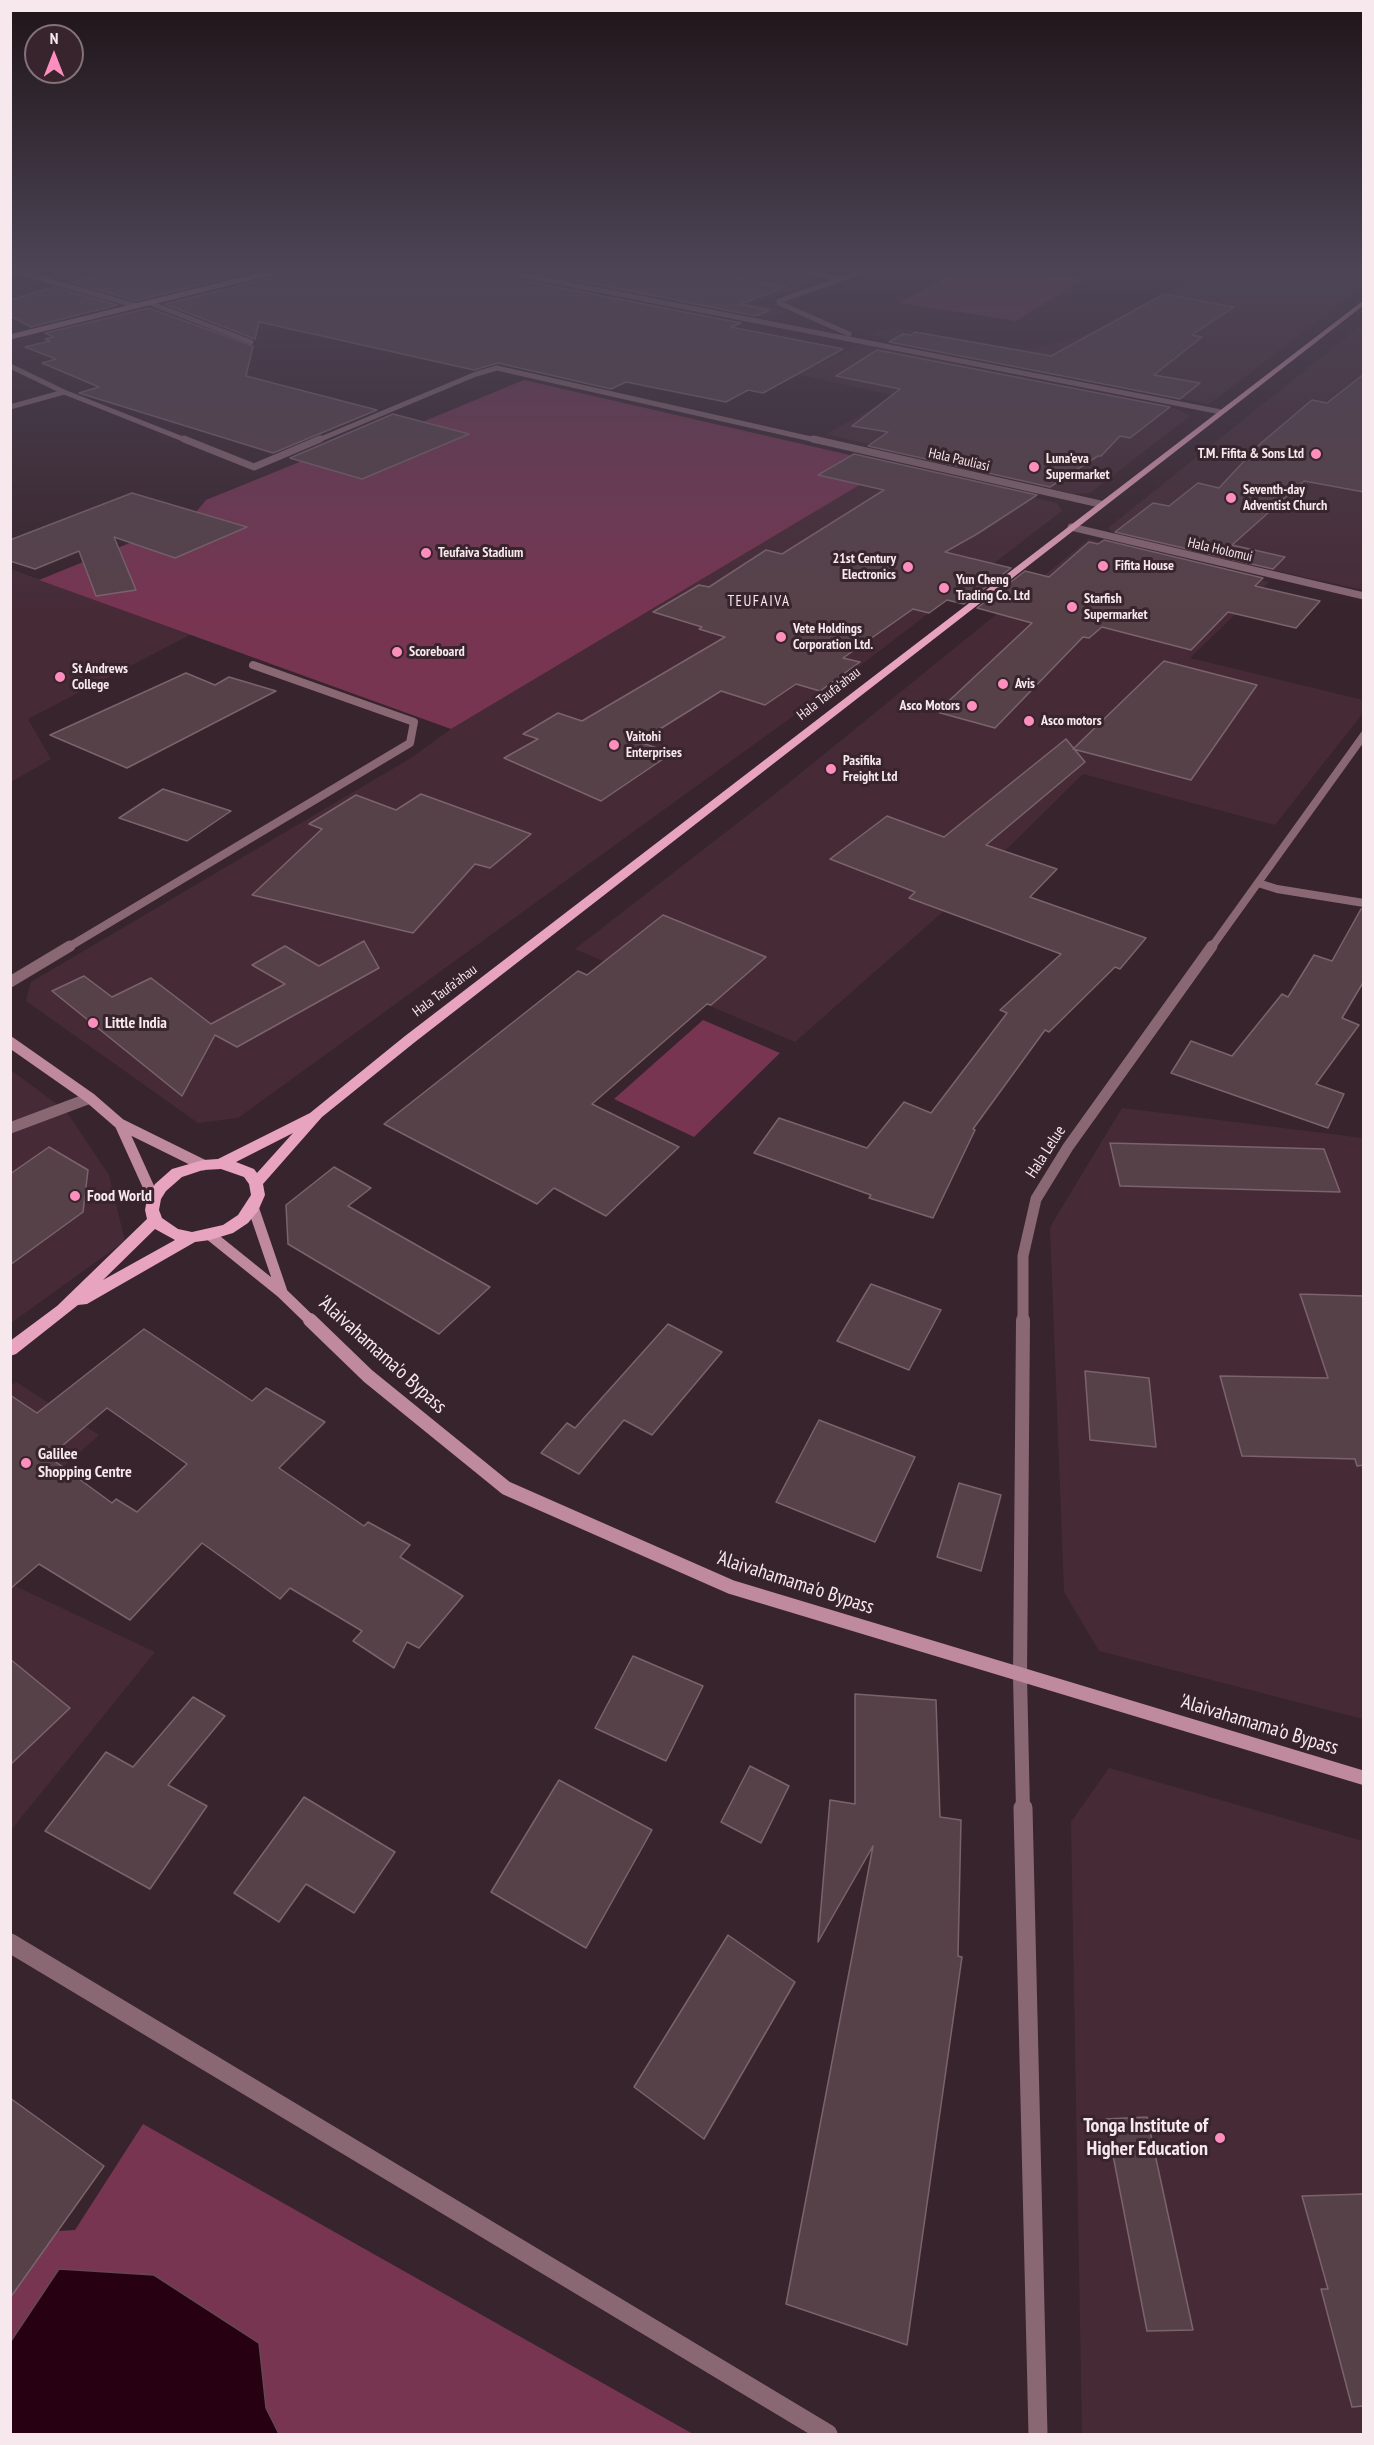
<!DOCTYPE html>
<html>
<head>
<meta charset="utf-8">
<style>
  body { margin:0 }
  #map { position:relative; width:1374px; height:2445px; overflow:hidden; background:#38242c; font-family:"PT Sans Narrow",sans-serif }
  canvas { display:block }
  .frame { position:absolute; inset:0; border:12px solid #f6e8ed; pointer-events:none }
  .north { position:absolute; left:24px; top:24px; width:60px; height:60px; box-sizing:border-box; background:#38242c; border:2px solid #847279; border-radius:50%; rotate:0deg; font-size:16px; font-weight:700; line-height:24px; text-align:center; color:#f6e8ed }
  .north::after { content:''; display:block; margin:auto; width:21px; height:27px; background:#fe8ebd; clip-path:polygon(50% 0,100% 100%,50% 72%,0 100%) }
</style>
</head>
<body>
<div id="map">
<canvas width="1374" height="2445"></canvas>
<div class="frame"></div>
<div class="north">N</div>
</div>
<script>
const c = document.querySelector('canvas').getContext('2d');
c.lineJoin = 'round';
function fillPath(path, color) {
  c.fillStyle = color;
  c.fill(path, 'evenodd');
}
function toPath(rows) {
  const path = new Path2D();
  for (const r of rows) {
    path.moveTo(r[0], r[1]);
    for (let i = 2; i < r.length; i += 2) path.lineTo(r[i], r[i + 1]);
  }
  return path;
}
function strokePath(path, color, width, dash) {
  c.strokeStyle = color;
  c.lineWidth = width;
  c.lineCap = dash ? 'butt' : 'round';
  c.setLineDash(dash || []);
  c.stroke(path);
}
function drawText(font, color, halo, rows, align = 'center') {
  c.font = font + ' "PT Sans Narrow",sans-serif';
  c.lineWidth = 6;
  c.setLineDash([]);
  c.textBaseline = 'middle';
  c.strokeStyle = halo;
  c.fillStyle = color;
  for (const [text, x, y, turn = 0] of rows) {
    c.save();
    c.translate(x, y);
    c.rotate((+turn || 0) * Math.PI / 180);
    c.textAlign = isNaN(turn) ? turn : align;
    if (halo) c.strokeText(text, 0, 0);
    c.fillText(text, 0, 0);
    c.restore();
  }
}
fillPath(toPath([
  [520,271,785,271,819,279,755,304,785,311,768,318],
  [1196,271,1363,271,1363,287,1209,404,894,343,868,333,899,328,1025,350,1083,336,1205,273],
  [1363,324,1363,590,1118,536,1108,528],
  [861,344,1177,409,1190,416,1090,493,1074,494,826,434,895,396,798,374],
  [893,465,1057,503,1062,511,814,701,238,1118,198,1123,26,1001,31,982,411,758,451,729],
  [1089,539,1269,582,1190,658,1363,700,1363,713,1275,825,1083,774,946,909,795,1042,575,949,775,794],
  [11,569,190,635,28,719,51,759,11,782],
  [11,1070,66,1111,109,1175,125,1241,11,1323],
  [1122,1108,1363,1138,1363,1719,1099,1651,1064,1592,1050,1227],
  [16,1382,99,1435,11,1514,10,1387],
  [11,1584,155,1652,11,1830],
  [1109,1768,1363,1841,1363,2434,1082,2434,1071,1822]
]), '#462b36');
fillPath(toPath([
  [958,271,1036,271,1084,279,1016,321,900,303],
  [524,380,893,465,451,729,39,580,191,518,206,500,388,426,415,425],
  [703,1020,780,1053,694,1137,614,1099],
  [143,2124,693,2434,11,2434,11,2234,75,2230]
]), '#773552');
const water = toPath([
  [59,2269,154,2275,259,2343,266,2408,279,2434,11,2434,11,2341,59,2269]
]);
fillPath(water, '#270011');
strokePath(water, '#654653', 1.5);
const building = toPath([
  [110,271,255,271,136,301,72,282,110,271],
  [282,271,497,271,501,276,741,323,731,327,843,349,763,393,748,390,726,402,626,382,611,389,498,363,474,370,259,322,255,339,165,304,278,276,282,271],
  [529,271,695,271,786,287,740,304,769,310,756,316,529,271],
  [54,287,117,305,31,327,10,316,10,300,54,287],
  [1164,294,1234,307,1192,335,1202,337,1154,375,1200,383,1180,399,889,342,903,334,911,335,915,332,1051,356,1164,294],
  [149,308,253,346,246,376,377,410,273,453,79,393,99,387,42,363,56,359,25,347,50,341,45,339,53,337,45,333,149,308],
  [877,350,1170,407,1130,438,1120,436,1101,456,1098,456,1050,487,868,446,888,432,852,426,900,389,836,376,877,350],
  [1364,374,1364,492,1304,481,1232,545,1285,557,1273,569,1115,532,1153,503,1169,506,1198,483,1219,488,1260,444,1306,405,1312,400,1327,403,1364,374],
  [393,414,469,434,362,479,290,458,393,414],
  [854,454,1037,495,977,534,945,552,1011,568,964,604,947,600,929,613,913,609,843,658,860,662,820,691,796,684,765,705,721,691,639,742,672,753,601,801,504,758,538,739,523,734,558,713,582,721,725,637,699,629,702,627,653,612,699,585,709,587,766,550,782,554,884,490,818,475,854,454],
  [132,493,247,527,175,558,114,537,136,590,96,596,79,551,35,569,10,561,10,540,132,493],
  [1104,540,1263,578,1255,586,1320,601,1296,628,1228,612,1191,650,1102,627,1089,638,1083,637,995,728,937,712,1032,623,977,608,1025,571,1049,577,1089,542,1098,544,1104,540],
  [1164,661,1257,685,1191,780,1073,749,1164,661],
  [186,673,215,685,229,677,276,691,127,768,50,735,186,673],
  [1066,739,1085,762,986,845,1057,869,1030,897,1146,938,1120,969,1115,967,1049,1032,1045,1030,973,1129,975,1130,933,1218,869,1198,871,1195,754,1153,779,1118,867,1148,904,1102,931,1113,1007,1013,1000,1010,1061,954,909,898,915,892,830,859,887,816,944,837,1066,739],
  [163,789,231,811,187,841,119,818,163,789],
  [421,794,531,834,490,868,475,864,413,933,252,895,322,829,309,824,356,795,396,810,421,794],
  [1361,909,1364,909,1364,981,1342,1018,1359,1025,1316,1084,1344,1094,1328,1128,1171,1073,1191,1041,1232,1056,1282,994,1288,997,1314,955,1332,961,1361,909],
  [663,915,766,957,711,1005,707,1004,592,1104,679,1147,606,1216,554,1188,537,1204,384,1124,578,971,587,975,663,915],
  [364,941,379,968,237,1047,215,1035,182,1096,52,991,84,976,112,997,151,978,211,1024,285,984,252,965,285,946,319,966,364,941],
  [1110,1143,1324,1149,1340,1192,1120,1186,1110,1143],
  [49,1147,88,1170,83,1212,10,1265,10,1174,49,1147],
  [334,1167,371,1188,348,1206,490,1287,439,1334,288,1244,286,1205,334,1167],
  [871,1284,941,1310,909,1370,837,1341,871,1284],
  [1300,1294,1364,1296,1364,1465,1357,1466,1355,1459,1242,1456,1220,1376,1328,1378,1300,1294],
  [668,1324,722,1352,652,1435,624,1420,579,1474,541,1453,567,1423,575,1428,668,1324],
  [144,1329,252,1401,266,1388,325,1422,279,1468,364,1526,368,1522,410,1545,400,1557,463,1596,419,1648,407,1642,394,1668,353,1641,362,1631,290,1588,280,1599,202,1543,130,1620,39,1564,10,1589,10,1395,37,1413,144,1329],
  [107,1408,187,1464,137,1512,116,1499,112,1503,49,1457,107,1408],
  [1085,1371,1149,1378,1156,1447,1090,1440,1085,1371],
  [819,1420,915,1457,875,1542,776,1502,819,1420],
  [959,1483,1001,1495,981,1571,937,1557,959,1483],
  [633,1656,703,1686,666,1761,595,1728,633,1656],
  [10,1659,70,1708,10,1765,10,1659],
  [855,1694,936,1700,940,1817,961,1820,958,1956,962,1957,907,2345,786,2304,873,1846,818,1942,830,1800,855,1804,855,1694],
  [193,1697,225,1716,168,1785,207,1806,150,1889,45,1831,106,1752,133,1767,193,1697],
  [750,1766,789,1786,761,1843,721,1822,750,1766],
  [559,1780,652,1830,586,1948,491,1892,559,1780],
  [304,1797,395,1852,354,1913,306,1884,279,1922,234,1893,304,1797],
  [728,1935,795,1982,704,2139,634,2087,728,1935],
  [10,2098,104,2166,10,2298,10,2098],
  [1147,2117,1193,2330,1147,2331,1106,2119,1147,2117],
  [1364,2194,1364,2406,1352,2407,1321,2289,1328,2289,1302,2196,1364,2194]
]);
fillPath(building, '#574149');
strokePath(building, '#7b636c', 1.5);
strokePath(toPath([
  [10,407,64,392]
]), '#896874', 5);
strokePath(toPath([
  [10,1128,90,1098]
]), '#896874', 11);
strokePath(toPath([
  [14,271,137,306],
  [502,271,1221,412],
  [808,271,838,279],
  [150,303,251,342],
  [849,334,779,303,779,301,864,271],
  [10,366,64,392,188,441],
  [316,441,476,374,497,368,820,441]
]), '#896874', 5);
strokePath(toPath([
  [184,439,254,467,320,439],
  [813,439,1100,504],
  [1071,527,1364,596]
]), '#896874', 7);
strokePath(toPath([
  [1258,883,1277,889,1364,903],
  [67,948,410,743,414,722,253,665],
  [1211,948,1364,735]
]), '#896874', 8);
strokePath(toPath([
  [10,982,70,946],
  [1023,1322,1023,1256,1036,1199,1068,1147,1212,946]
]), '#896874', 11);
strokePath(toPath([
  [1023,1320,1020,1676,1023,1810]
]), '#896874', 14);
strokePath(toPath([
  [1023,1808,1038,2434],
  [10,1943,828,2434]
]), '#896874', 19);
strokePath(toPath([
  [10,337,277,271]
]), '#bf899e', 5);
strokePath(toPath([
  [10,1042,90,1098,120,1124,203,1165],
  [120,1124,154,1199],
  [253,1207,282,1292],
  [210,1235,282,1293,312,1322]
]), '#bf899e', 11);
strokePath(toPath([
  [310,1320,368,1376,506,1488,731,1587,1364,1778]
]), '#bf899e', 14);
fillPath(toPath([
  [1364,300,1364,305,415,1042,322,1117,263,1184,265,1195,258,1211,248,1223,233,1233,210,1240,195,1242,87,1304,78,1305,16,1354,10,1356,10,1341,57,1306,147,1219,145,1210,147,1199,155,1184,172,1169,203,1160,218,1159,310,1113,405,1036,1364,300],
  [293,1133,257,1173,254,1169,236,1162,293,1133],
  [221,1169,244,1177,249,1184,251,1195,238,1215,223,1225,192,1232,178,1229,162,1218,159,1210,161,1199,166,1191,182,1177,203,1170,221,1169],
  [155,1229,175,1240,103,1280,155,1229]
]), '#e8a3be');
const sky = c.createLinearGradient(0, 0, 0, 614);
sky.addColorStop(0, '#1f1418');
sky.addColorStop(0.44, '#4d4556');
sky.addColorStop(1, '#4d455600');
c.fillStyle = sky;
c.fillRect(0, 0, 1374, 614);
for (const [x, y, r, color] of [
  [1316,454,6,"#fe8ebd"],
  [1034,467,6,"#fe8ebd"],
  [1231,498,6,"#fe8ebd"],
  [426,553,6,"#fe8ebd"],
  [1103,566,6,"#fe8ebd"],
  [908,567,6,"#fe8ebd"],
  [944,588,6,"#fe8ebd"],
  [1072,607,6,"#fe8ebd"],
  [781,637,6,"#fe8ebd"],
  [397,652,6,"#fe8ebd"],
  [60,677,6,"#fe8ebd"],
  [1003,684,6,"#fe8ebd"],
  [972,706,6,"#fe8ebd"],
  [1029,721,6,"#fe8ebd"],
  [614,745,6,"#fe8ebd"],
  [831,769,6,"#fe8ebd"],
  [93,1023,6,"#fe8ebd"],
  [75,1196,6,"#fe8ebd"],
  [26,1463,6,"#fe8ebd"],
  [1220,2138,6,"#fe8ebd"]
]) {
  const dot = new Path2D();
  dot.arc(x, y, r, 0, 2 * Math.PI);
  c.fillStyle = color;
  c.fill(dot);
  strokePath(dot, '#38242c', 2);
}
drawText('bold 14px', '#f6e8ed', '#38242c', [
  ["T.M. Fifita & Sons Ltd",1304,454,"right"],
  ["Luna'eva",1046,459],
  ["Supermarket",1046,475],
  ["Seventh-day",1243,490],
  ["Adventist Church",1243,506],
  ["Teufaiva Stadium",438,553],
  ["21st Century",896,559,"right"],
  ["Electronics",896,575,"right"],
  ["Fifita House",1115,566],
  ["Yun Cheng",956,580],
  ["Trading Co. Ltd",956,596],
  ["Starfish",1084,599],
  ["Supermarket",1084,615],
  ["Vete Holdings",793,629],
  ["Corporation Ltd.",793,645],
  ["Scoreboard",409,652],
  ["St Andrews",72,669],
  ["College",72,685],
  ["Avis",1015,684],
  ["Asco Motors",960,706,"right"],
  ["Asco motors",1041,721],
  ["Vaitohi",626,737],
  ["Enterprises",626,753],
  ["Pasifika",843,761],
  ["Freight Ltd",843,777]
], 'left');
drawText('14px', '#f6e8ed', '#38242c', [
  ["Hala Pauliasi",959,460,13],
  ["Hala Holomui",1220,550,13],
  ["Hala Taufa'ahau",829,694,-38],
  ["Hala Taufa'ahau",445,991,-37]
]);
c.letterSpacing = '1.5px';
drawText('15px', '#f6e8ed', '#38242c', [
  ["TEUFAIVA",759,602]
]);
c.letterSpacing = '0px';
drawText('bold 16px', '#f6e8ed', '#38242c', [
  ["Little India",105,1023],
  ["Food World",87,1196],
  ["Galilee",38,1454],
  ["Shopping Centre",38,1472]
], 'left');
drawText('16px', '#f6e8ed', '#38242c', [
  ["Hala Lelue",1046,1152,-57]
]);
drawText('20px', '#f6e8ed', '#38242c', [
  ["'Alaivahamama'o Bypass",382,1355,42],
  ["'Alaivahamama'o Bypass",795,1583,18],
  ["'Alaivahamama'o Bypass",1259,1725,17]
]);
drawText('bold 20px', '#f6e8ed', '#38242c', [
  ["Tonga Institute of",1208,2126],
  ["Higher Education",1208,2149]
], 'right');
</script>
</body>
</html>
